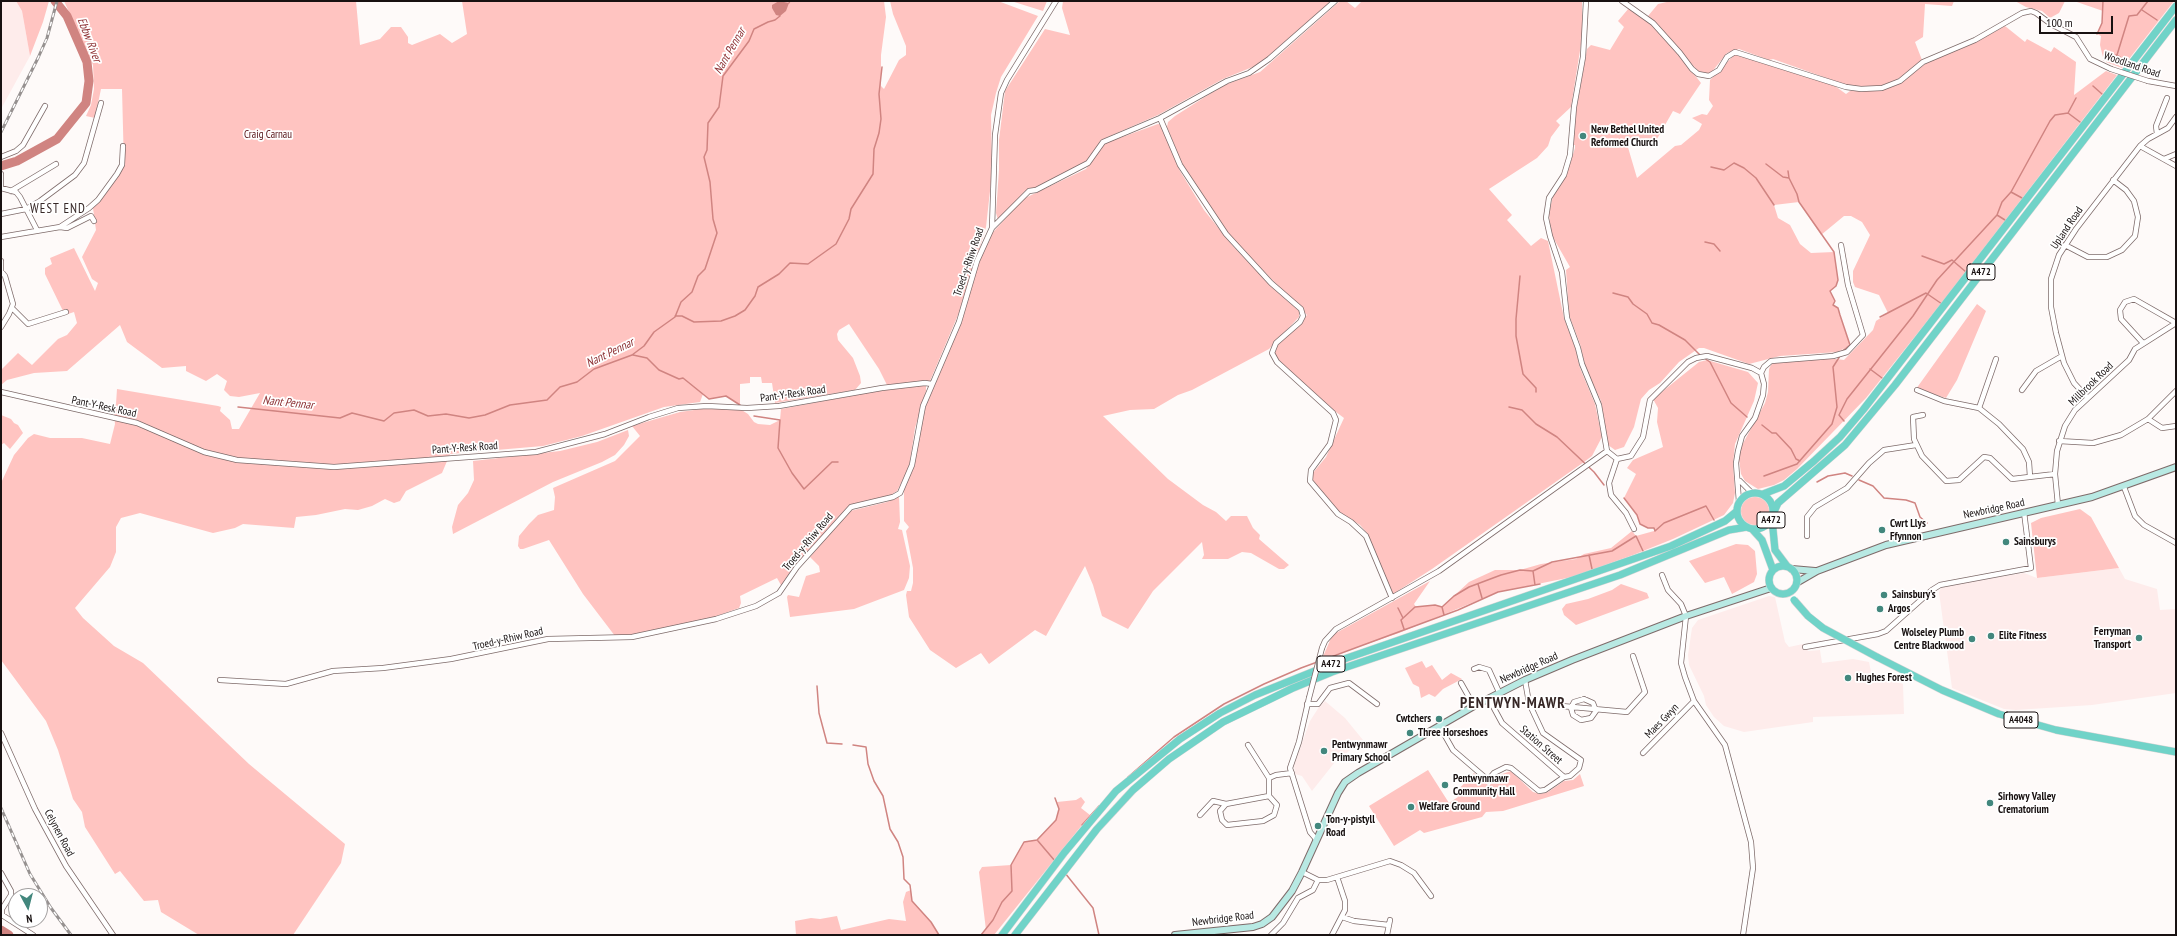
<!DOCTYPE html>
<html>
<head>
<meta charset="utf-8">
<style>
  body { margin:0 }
  #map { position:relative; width:2177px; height:936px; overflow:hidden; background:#fefaf9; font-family:"PT Sans Narrow",sans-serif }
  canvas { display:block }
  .frame { position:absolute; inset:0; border:2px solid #181111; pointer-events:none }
  .north { position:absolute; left:8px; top:888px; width:40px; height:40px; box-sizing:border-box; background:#fff; border:1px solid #a3a0a0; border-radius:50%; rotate:173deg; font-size:11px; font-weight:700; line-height:16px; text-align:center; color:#181111 }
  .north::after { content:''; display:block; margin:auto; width:14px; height:18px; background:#42877d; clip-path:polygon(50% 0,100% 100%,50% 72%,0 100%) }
  .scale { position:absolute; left:2039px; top:16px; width:74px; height:18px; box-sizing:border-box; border:2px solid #181111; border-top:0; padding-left:5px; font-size:12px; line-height:14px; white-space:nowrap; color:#181111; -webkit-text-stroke:3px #fff; paint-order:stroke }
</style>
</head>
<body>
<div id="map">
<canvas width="2177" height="936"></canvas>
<div class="frame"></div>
<div class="north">N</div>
<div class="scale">100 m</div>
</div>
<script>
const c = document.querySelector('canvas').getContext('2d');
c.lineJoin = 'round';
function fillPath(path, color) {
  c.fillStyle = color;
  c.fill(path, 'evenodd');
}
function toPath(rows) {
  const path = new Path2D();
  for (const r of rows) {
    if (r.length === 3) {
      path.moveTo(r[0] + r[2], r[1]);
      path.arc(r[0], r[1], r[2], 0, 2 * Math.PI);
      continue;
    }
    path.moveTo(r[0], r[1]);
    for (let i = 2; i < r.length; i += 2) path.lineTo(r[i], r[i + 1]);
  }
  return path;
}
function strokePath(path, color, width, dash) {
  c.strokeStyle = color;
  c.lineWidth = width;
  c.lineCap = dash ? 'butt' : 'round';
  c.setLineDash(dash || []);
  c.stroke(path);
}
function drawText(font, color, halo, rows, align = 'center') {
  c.font = font + ' "PT Sans Narrow",sans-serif';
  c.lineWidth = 3.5;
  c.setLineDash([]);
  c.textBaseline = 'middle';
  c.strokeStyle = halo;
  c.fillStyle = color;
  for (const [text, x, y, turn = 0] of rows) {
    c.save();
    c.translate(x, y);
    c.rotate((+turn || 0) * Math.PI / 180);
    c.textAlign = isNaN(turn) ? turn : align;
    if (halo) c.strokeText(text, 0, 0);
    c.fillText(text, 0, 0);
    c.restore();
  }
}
fillPath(toPath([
  [1,1,16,1,22,11,30,56,1,109],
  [2119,568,2125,579,2157,589,2160,610,2176,609,2176,693,2092,705,2016,710,2004,709,1952,688,1939,592,1941,588,1967,582,2024,573,2037,578],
  [1769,596,1775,597,1785,642,1789,647,1803,644,1808,651,1820,650,1822,663,1853,659,1869,662,1871,672,1903,684,1904,714,1813,717,1813,722,1744,732,1724,726,1714,717,1706,705,1704,696,1689,665,1688,655,1692,628,1698,620],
  [1325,701,1345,718,1363,740,1335,762,1312,791,1302,776,1295,774,1294,765,1310,721,1319,707]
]), '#feeceb');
fillPath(toPath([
  [16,1,49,1,43,22,30,56,22,11],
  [64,1,356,1,360,45,380,39,391,27,401,27,408,37,408,43,412,45,440,34,452,43,467,34,462,1,884,1,886,17,881,55,881,86,884,89,899,60,906,55,906,46,893,14,890,1,998,1,1038,16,1001,77,996,93,991,115,992,173,986,227,961,308,930,381,887,385,879,369,849,324,839,330,837,334,838,340,853,358,860,376,861,383,855,390,775,403,772,383,762,383,761,377,750,377,750,383,740,384,740,405,726,396,709,399,703,394,700,402,664,407,582,436,543,446,450,454,442,473,406,491,400,501,394,503,385,499,372,506,358,510,345,509,316,515,296,517,294,528,243,524,235,528,213,533,140,513,121,518,116,527,116,552,110,567,75,608,83,618,114,646,143,663,249,764,345,844,341,863,293,935,199,935,161,912,158,900,144,901,120,871,115,874,85,827,82,812,73,799,58,750,46,721,1,660,1,483,14,455,28,438,34,434,50,438,82,438,110,444,115,424,113,408,116,404,117,389,218,406,221,407,220,411,230,420,232,429,239,429,260,393,239,397,230,396,224,390,227,381,217,374,206,381,186,371,186,366,162,368,127,342,120,325,67,371,34,373,7,380,1,385,1,370,18,353,32,365,58,339,67,335,77,323,74,312,68,314,66,310,63,311,45,274,45,268,52,264,50,258,74,248,95,291,98,283,92,279,82,257,96,230,93,208,124,167,122,89,101,89,95,118,86,116,91,105,94,89,93,65],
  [1011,1,1047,1,1043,11],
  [1063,1,1331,1,1260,64,1223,79,1158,115,1101,140,1086,163,1036,188,1025,191,998,220,996,213,999,170,999,140,1005,91,1045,29,1070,35,1062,8],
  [1340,1,1346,1,1355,8,1361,2,1358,1,1582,1,1582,38,1571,107,1556,121,1560,125,1551,137,1548,146,1537,158,1489,189,1512,215,1507,220,1531,246,1541,238,1548,241,1564,318,1575,347,1580,368,1595,404,1602,437,1592,456,1584,462,1432,569,1393,594,1367,533,1360,525,1339,512,1312,479,1312,474,1326,457,1344,418,1320,400,1278,360,1274,353,1275,348,1307,315,1227,234,1181,162,1167,127,1168,122,1175,116,1208,95,1227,84,1260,72],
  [1671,1,1954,1,1952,6,1925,4,1923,37,1915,42,1922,60,1903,76,1892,82,1873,88,1846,85,1773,59,1769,60,1739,49,1727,53,1711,73,1706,74,1698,71,1648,16,1658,4],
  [2015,1,2065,1,2059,13,2050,18,2042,11,2026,7],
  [2074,1,2174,1,2122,68,2106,62,2108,55,2103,57,2100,45,2101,36,2097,34,2102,23,2103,11],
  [1629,8,1650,23,1680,56,1701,83,1680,114,1673,111,1657,139,1634,140,1627,144,1637,178,1675,146,1681,145,1699,130,1702,124,1692,118,1702,114,1707,115,1713,106,1709,100,1710,80,1735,54,1806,75,1835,86,1846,94,1850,91,1885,89,1899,84,1929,61,1970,45,2005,26,2025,42,2027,39,2051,52,2054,47,2076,62,2074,95,2106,71,2117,75,1944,300,1866,398,1797,469,1784,480,1774,485,1758,489,1745,481,1741,474,1739,459,1741,447,1765,403,1768,392,1769,369,1771,365,1775,362,1828,358,1844,360,1873,330,1876,321,1888,313,1879,295,1855,287,1853,282,1853,271,1870,235,1862,222,1851,216,1844,216,1821,235,1799,202,1774,205,1778,218,1790,225,1800,244,1811,253,1834,252,1838,280,1836,286,1830,291,1835,301,1833,305,1838,308,1840,315,1850,345,1838,352,1780,356,1749,364,1704,348,1699,348,1679,362,1660,383,1649,390,1641,399,1634,427,1624,447,1615,450,1608,445,1601,401,1586,369,1580,344,1569,315,1566,270,1570,267,1551,234,1549,213,1553,196,1567,173,1575,148,1575,145,1573,145,1576,111,1587,49,1591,45,1610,50,1624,27,1618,21],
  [1158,124,1161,125,1180,171,1204,210,1233,246,1274,289,1299,311,1299,317,1269,349,1192,390,1178,395,1154,409,1130,410,1103,416,1168,479,1203,505,1216,512,1226,521,1231,516,1247,516,1253,528,1260,535,1259,539,1289,565,1284,569,1279,569,1251,553,1242,552,1228,559,1202,559,1204,555,1202,542,1153,591,1128,629,1102,616,1093,585,1085,566,1046,636,1035,630,989,664,981,653,956,668,930,650,909,617,906,595,907,591,911,591,913,583,913,568,906,531,909,527,904,521,904,489,926,405,986,240,1023,199,1086,169,1103,144],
  [1977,304,1986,311,1957,380,1946,398,1916,389],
  [1707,360,1748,372,1758,383,1754,401,1735,444,1733,464,1735,493,1733,503,1724,515,1673,539,1633,555,1572,577,1498,592,1399,633,1322,659,1331,638,1336,633,1430,581,1414,604,1416,607,1435,605,1442,607,1469,582,1495,570,1520,570,1541,564,1576,559,1584,554,1611,548,1632,531,1636,536,1654,531,1654,528,1648,528,1640,524,1637,515,1624,498,1636,474,1627,468,1633,460,1663,447,1657,422,1658,408,1653,399,1699,362],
  [926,385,926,391,915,428,909,468,897,491,891,495,850,505,802,558,782,587,777,578,740,596,741,603,739,608,714,617,637,634,615,636,583,594,549,540,523,549,520,549,518,546,519,536,529,524,538,515,554,510,555,497,553,488,615,461,640,436,632,426,680,412,701,409,740,409,748,414,754,422,758,424,770,425,780,420,781,409,871,392],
  [1,415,11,419,14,423,18,425,23,433,10,449,4,443,1,445],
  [628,430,629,436,624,445,615,455,602,462,553,482,453,534,452,527,458,505,468,493,474,480,473,461,560,451,597,442],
  [899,496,900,522,898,529,902,530,910,566,909,578,904,590,854,609,790,617,787,597,788,595,799,597,806,576,820,572,819,566,810,557,840,521,850,511,887,502],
  [1755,511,14],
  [2080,509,2091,517,2119,568,2037,578,2031,523,2041,518],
  [1736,544,1748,545,1755,551,1757,574,1754,582,1732,594,1724,577,1705,583,1689,561],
  [1621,584,1647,593,1649,598,1576,625,1564,615,1562,609,1566,604,1588,599,1612,590],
  [1422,661,1426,668,1432,665,1442,680,1451,673,1462,679,1443,689,1435,697,1429,694,1421,698,1419,687,1413,684,1405,668],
  [1428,770,1449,803,1458,797,1456,792,1474,773,1489,786,1499,775,1511,771,1533,792,1540,794,1548,792,1564,781,1573,780,1580,774,1584,786,1503,811,1486,812,1482,817,1424,833,1420,830,1394,846,1369,806],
  [1081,797,1085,802,1081,808,1090,815,994,935,981,935,986,930,979,872,982,867,1011,865,1024,842,1037,840,1056,820,1059,809,1057,802,1076,800],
  [911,890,912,901,931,922,939,935,796,935,795,921,811,918,820,919,837,916,841,930,889,919,906,921,903,902,906,892]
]), '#ffc4c1');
fillPath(toPath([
  [779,1,789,3,786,11,780,16,776,15,772,8,772,5]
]), '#d08481');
strokePath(toPath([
  [789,3,790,1],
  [2142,10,2157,20],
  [2097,34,2102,23,2103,1],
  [2117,55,2126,61],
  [2104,60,2111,56,2117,55,2129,16,2137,15,2148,1],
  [2093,86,2102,94],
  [2068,113,2080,122],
  [1766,164,1783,177,1789,178,1797,194,1799,202,1834,252,1838,280,1836,286,1830,291,1835,301,1833,305,1838,308,1840,315,1850,345,1841,352],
  [1711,167,1724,170,1734,163,1744,168,1756,178,1774,205],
  [1788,171,1789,178],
  [2011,192,2022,198],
  [1997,215,2005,220],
  [1705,242,1714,244,1720,251],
  [1922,256,1944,264,1952,260,1966,272],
  [1520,276,1516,319,1516,336,1523,374,1536,388,1536,392],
  [1613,293,1628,297,1633,304,1647,314,1652,323,1659,325,1685,340,1701,356],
  [675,316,682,316,694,322,721,321,735,316,745,310,755,296,758,287,779,274,790,263,808,264,836,244,849,219,851,209,873,174,874,149,879,133,881,119,879,94,882,67],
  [1880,317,1926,293,1942,304],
  [633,355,647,358,659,370,679,379,683,378,709,399,726,396,740,405],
  [1704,358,1710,362,1731,403,1747,417],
  [1870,369,1882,378],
  [238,407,340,418,352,413,384,421,394,413,414,410,428,416,446,414,469,418,485,415,510,405,547,400,560,387,577,382,594,369,632,355,644,346,654,332,675,317,681,302,692,292,698,276,705,269,717,233,713,219,710,182,704,157,707,150,708,123,719,107,723,76,749,41,754,29,768,22,775,20,780,16],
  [1509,407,1522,410,1536,424,1557,437,1594,472,1604,485],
  [754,416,780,420,778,448,792,473,804,489,832,462,838,462],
  [1844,421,1839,415,1847,399,1913,316,1937,280,1997,215,2002,202,2011,192,2050,121,2055,115,2068,113,2076,98],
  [1762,425,1772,433,1776,433,1791,449,1796,459,1800,461],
  [1764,476,1797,464,1832,424,1837,407,1833,367,1840,356],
  [1859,480,1873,486,1884,498,1906,500,1915,503,1920,517,1927,523],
  [1817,482,1828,476,1845,473,1852,476],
  [1624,498,1637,515,1640,524,1648,528,1654,528,1655,531,1664,523,1706,506,1714,520],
  [1589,555,1592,569],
  [1533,571,1535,585],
  [1478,584,1482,598],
  [1442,607,1444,615],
  [1398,608,1403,618],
  [1404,629,1401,620,1415,607,1435,605,1442,607,1454,596,1469,587,1501,575,1520,570,1533,571,1552,562,1612,551,1636,536,1643,551],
  [817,686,819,713,827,743,842,744],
  [853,745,866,747,868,764,874,781,883,796,890,829,898,842,903,857,904,879,910,885,912,901,931,922,939,935],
  [1128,777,1174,737,1224,704,1264,684,1301,668,1458,610,1498,592,1540,584],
  [1082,825,1099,806],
  [1038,841,1055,861],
  [1065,873,1093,908,1099,935],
  [981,935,993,920,1002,902,1012,891,1011,865,1024,842,1037,840,1056,820,1059,809,1055,798]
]), '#d08481', 1.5);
strokePath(toPath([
  [1,166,17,161,57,139,86,103,89,81,87,62,67,16,55,1],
  [1,930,9,935]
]), '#d08481', 9);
const street = toPath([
  [1586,1,1583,57,1574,107,1570,155,1564,175,1549,198,1546,218,1550,236,1562,272,1567,318,1578,348,1582,364,1599,405,1607,451,1617,459,1631,456,1643,437,1650,400,1688,362,1696,358,1707,356,1752,368,1761,373,1764,384,1763,395,1755,418,1742,436,1738,451,1736,463,1739,502],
  [1622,1,1653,23,1680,53,1692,69,1698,74,1709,76,1719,70,1727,57,1735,52,1846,87,1861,89,1882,88,1900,81,1923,62,1975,40,2022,13,2031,11,2036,13,2051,24,2076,37,2090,59,2111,69],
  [2148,81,2176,86],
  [1160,118,1180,165,1226,234,1271,283,1301,309,1303,316,1300,322,1276,343,1272,353,1277,362,1333,413,1336,420,1330,444,1311,470,1310,481,1338,514,1351,522,1366,536,1392,598],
  [2157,134,2156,126,2167,98],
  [2140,146,2176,166],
  [1,157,16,151,23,145,45,106],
  [2164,159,2176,154],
  [1,174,1,187],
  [1,188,16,192,20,197,37,230],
  [11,191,56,164],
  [1,214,26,209,40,201,75,175,84,163,101,103],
  [60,227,67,228,91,216,94,221],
  [992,228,1029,191,1036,190,1088,163,1103,142,1160,118,1227,81,1249,73,1269,59,1335,1],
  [1,237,60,227,89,208,98,200,117,174,122,165,123,146],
  [2065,245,2088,257,2107,257,2122,250,2135,236,2138,217,2134,201,2126,190,2113,180],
  [1,261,1,271,5,276,13,304,9,314,1,327],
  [12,308,28,324,66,312],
  [2143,343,2121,319,2120,310,2125,302,2134,299,2176,323],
  [1761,373,1764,367,1771,361,1833,356,1847,352,1863,335,1848,285,1841,245],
  [1917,390,1944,401,1979,408,1999,424,2023,449,2029,462,2030,477],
  [2022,390,2036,371,2062,356],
  [1,392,137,423,204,452,237,460,334,467,536,452,605,434,649,417,678,408,707,406,747,408,779,406,882,388,925,383,932,384],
  [2087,397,2074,383,2064,363,2056,333,2051,307,2051,279,2059,255,2076,229,2140,146,2148,139,2168,128,2176,117],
  [1979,408,1996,359],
  [1923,415,1913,417,1914,439,1922,456,1946,481,1959,480,1984,457,1990,458,2012,479,2055,474],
  [2148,419,2162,428,2176,426],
  [2059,441,2093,443,2121,435,2148,419,2176,391],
  [1617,459,1609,483,1611,495,1626,513,1634,529],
  [1740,481,1752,493],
  [2124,487,2135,516,2144,525,2176,543],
  [2058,505,2055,474,2057,451,2065,426,2075,410,2129,360,2135,349,2176,323],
  [1807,536,1807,517,1815,507,1847,488,1869,463,1884,450,1916,445],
  [1662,575,1668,590,1681,604,1686,616,1681,663,1685,677,1694,701,1725,745,1751,842,1753,868,1743,935],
  [1805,647,1878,634,1886,631,1932,590,1940,585,2031,568,2024,512],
  [1322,648,1325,641,1336,629,1439,571,1607,451],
  [1474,669,1479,667,1489,670,1499,692],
  [220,680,286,684,333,671,383,668,451,659,548,639,632,637,716,619,756,606,779,593,797,567,851,507,893,497,900,493,912,465,923,406,959,322,977,261,992,228,995,135,1001,93,1007,80,1056,1],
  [1461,683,1474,706],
  [1309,698,1299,742,1290,768,1310,832,1316,839],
  [1489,699,1502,723,1564,777,1570,776,1579,768,1581,760,1543,733,1529,703,1525,680],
  [1584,699,1593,703,1596,711,1591,718,1581,720,1573,715,1571,708,1574,702,1584,699],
  [1529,703,1627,712,1645,692,1633,656],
  [1307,704,1318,704,1330,688,1349,683,1377,704],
  [1440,727,1453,750,1488,780,1494,773,1506,767,1511,768,1539,791,1545,790,1564,777],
  [1,733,35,809,66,866,113,935],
  [1248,745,1269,778],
  [1643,753,1694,701],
  [1269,796,1277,805,1274,815,1263,821,1227,825,1222,820,1220,811,1226,804,1269,796],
  [1269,796,1269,778,1276,775,1292,773],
  [1200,815,1213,801,1226,804],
  [1302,872,1318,880,1327,880,1390,861,1401,865,1414,873,1431,896],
  [1,873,11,891,11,895,2,909,2,915,33,935],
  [1342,917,1354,921,1389,925],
  [1271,935,1283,923,1298,898,1313,890,1318,880],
  [1332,935,1345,910,1345,901,1337,877],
  [1387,935,1390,920]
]);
const secondary = toPath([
  [1792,569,1815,571],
  [1798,582,1817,571,1886,545,2092,497,2176,467],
  [1175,935,1253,927,1262,924,1272,917,1292,891,1302,872,1338,793,1345,782,1358,773,1474,706,1525,680,1572,660,1686,616,1771,588]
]);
const primary = toPath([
  [1755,511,18],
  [1763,494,1784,486,1814,461,1840,437,1863,410,2176,6],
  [1774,512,1778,503,1845,445,1895,385,2176,20],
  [1772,519,1775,550,1787,566],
  [1752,529,1762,540,1773,570],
  [1783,580,14],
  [1877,657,1942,690,1999,714,2056,730,2176,752],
  [1002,935,1064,853,1116,791,1180,739,1220,713,1255,695,1347,658,1671,546,1725,521,1737,511],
  [1015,935,1097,829,1133,790,1169,759,1223,722,1293,688,1332,672,1620,575,1729,530,1747,527]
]);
strokePath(street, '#7e6b6a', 6);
strokePath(secondary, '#7e6b6a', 8);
strokePath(primary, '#d5d4d4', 8);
strokePath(street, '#fff', 4.5);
strokePath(secondary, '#b8e9e3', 6);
strokePath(primary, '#70d3c8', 7);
const rail = toPath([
  [1,132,38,58,47,38,57,1],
  [1,808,30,874,51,908,71,935]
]);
strokePath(rail, '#969190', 3);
strokePath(rail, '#fff', 1.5, [4.5]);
const streetBridge = toPath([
  [2111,69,2148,81],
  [1309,698,1322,648]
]);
const primaryBridge = toPath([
  [1794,600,1808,616,1823,628,1877,657]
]);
strokePath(streetBridge, '#7e6b6a', 6, []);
strokePath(primaryBridge, '#d5d4d4', 8, []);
strokePath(streetBridge, '#fff', 4.5);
strokePath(primaryBridge, '#70d3c8', 7);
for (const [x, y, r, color] of [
  [1583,136,4,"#42877d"],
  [1882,530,4,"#42877d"],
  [2006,542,4,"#42877d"],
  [1884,595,4,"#42877d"],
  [1880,609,4,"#42877d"],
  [1991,636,4,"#42877d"],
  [2139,638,4,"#42877d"],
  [1972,639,4,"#42877d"],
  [1848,678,4,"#42877d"],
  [1439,719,4,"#42877d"],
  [1410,733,4,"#42877d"],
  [1324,751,4,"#42877d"],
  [1445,785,4,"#42877d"],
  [1990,803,4,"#42877d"],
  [1411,807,4,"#42877d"],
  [1318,826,4,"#42877d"]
]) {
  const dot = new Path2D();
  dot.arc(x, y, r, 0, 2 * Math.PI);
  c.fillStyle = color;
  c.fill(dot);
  strokePath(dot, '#fff', 1.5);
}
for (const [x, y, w] of [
  [1981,272,28],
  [1771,520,28],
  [1331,664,28],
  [2021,720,34]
]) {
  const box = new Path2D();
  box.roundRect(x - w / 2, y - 8, w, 16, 3);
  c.fillStyle = '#fff';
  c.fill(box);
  strokePath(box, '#181111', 1);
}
drawText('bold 10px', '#181111', null, [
  ["A472",1981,272],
  ["A472",1771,520],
  ["A472",1331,664],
  ["A4048",2021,720]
]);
drawText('11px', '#181111', '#fff', [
  ["Woodland Road",2132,65,19],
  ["Upland Road",2067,228,-56],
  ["Troed-y-Rhiw Road",969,262,-71],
  ["Millbrook Road",2091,384,-44],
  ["Pant-Y-Resk Road",793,394,-8],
  ["Pant-Y-Resk Road",104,407,12],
  ["Pant-Y-Resk Road",465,448,-4],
  ["Newbridge Road",1994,509,-12],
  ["Troed-y-Rhiw Road",808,542,-50],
  ["Troed-y-Rhiw Road",508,639,-13],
  ["Newbridge Road",1529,668,-24],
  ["Maes Gwyn",1662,721,-46],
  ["Station Street",1541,745,41],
  ["Celynen Road",59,833,62],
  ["Newbridge Road",1223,919,-7]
]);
drawText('bold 11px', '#181111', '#fff', [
  ["New Bethel United",1591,130],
  ["Reformed Church",1591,143],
  ["Cwrt Llys",1890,524],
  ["Ffynnon",1890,537],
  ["Sainsburys",2014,542],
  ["Sainsbury's",1892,595],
  ["Argos",1888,609],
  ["Ferryman",2131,632,"right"],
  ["Transport",2131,645,"right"],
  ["Wolseley Plumb",1964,633,"right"],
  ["Centre Blackwood",1964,646,"right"],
  ["Elite Fitness",1999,636],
  ["Hughes Forest",1856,678],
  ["Cwtchers",1431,719,"right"],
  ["Three Horseshoes",1418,733],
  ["Pentwynmawr",1332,745],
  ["Primary School",1332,758],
  ["Pentwynmawr",1453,779],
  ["Community Hall",1453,792],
  ["Sirhowy Valley",1998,797],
  ["Crematorium",1998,810],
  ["Welfare Ground",1419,807],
  ["Ton-y-pistyll",1326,820],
  ["Road",1326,833]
], 'left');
drawText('11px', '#551015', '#fff', [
  ["Craig Carnau",268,135]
]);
drawText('italic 12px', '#8d3134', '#fff', [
  ["Ebbw River",89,40,69],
  ["Nant Pennar",730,51,-60],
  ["Nant Pennar",610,353,-26],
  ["Nant Pennar",288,403,6]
]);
c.letterSpacing = '1px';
drawText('13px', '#362726', '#fff', [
  ["WEST END",58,209]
]);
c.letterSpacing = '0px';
c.letterSpacing = '1px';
drawText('bold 15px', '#362726', '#fff', [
  ["PENTWYN-MAWR",1513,704]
]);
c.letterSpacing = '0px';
</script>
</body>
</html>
